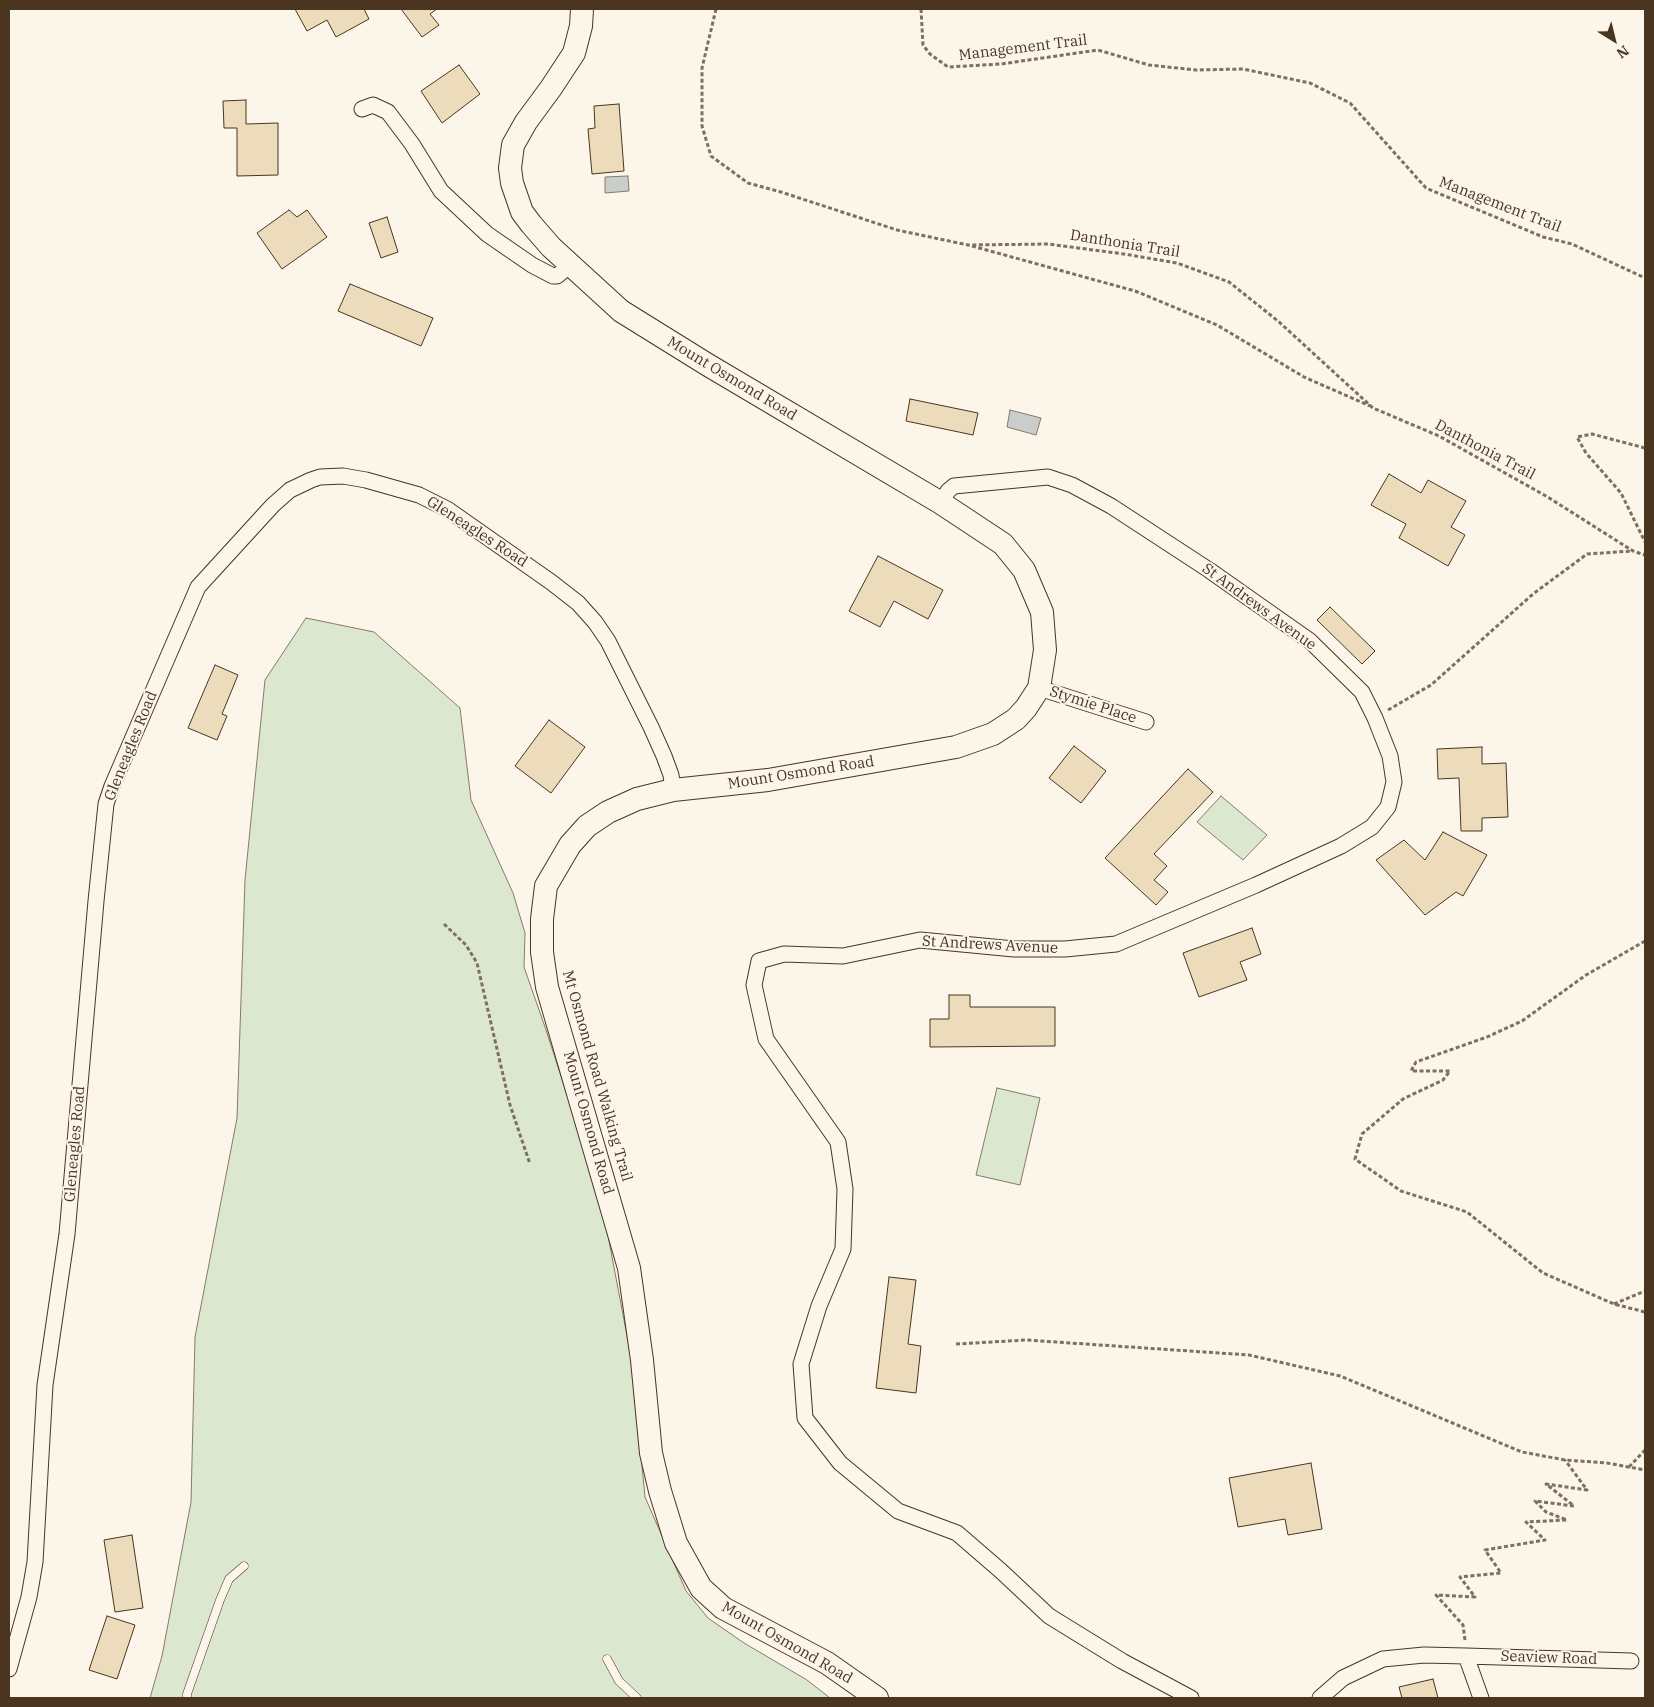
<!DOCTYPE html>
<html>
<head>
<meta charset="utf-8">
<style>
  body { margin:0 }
  #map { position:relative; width:1654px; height:1707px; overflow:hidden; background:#fbf6e9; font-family:"IBM Plex Serif",serif }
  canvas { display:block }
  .frame { position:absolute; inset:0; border:10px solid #4a3520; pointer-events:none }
  .north { position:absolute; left:1589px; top:15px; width:50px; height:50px; -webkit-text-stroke:4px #fbf6e9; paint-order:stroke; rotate:144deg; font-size:14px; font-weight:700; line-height:20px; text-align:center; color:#4a3520 }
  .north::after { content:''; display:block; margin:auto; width:18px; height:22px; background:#4a3520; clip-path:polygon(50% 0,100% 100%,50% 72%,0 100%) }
</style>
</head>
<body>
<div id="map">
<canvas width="1654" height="1707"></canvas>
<div class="frame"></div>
<div class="north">N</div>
</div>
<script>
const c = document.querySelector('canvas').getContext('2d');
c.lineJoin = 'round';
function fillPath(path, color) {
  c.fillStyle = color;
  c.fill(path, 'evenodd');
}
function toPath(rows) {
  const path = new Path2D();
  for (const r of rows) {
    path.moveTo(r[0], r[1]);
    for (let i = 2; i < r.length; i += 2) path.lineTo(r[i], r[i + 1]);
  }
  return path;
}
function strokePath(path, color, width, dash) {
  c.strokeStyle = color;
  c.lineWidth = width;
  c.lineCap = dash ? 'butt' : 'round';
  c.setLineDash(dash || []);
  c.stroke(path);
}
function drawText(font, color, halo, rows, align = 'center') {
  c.font = font + ' "IBM Plex Serif",serif';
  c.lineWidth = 4;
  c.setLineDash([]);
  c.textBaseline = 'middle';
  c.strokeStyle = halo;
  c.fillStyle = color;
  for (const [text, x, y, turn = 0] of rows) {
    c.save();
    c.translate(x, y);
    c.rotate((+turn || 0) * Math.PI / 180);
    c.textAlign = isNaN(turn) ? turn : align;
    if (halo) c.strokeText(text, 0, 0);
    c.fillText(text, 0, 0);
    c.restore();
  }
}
const green = toPath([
  [306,618,374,632,460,708,471,800,513,893,525,933,524,967,545,1027,601,1199,632,1362,645,1497,686,1591,708,1618,744,1643,807,1680,830,1698,150,1698,162,1656,191,1502,195,1337,237,1118,245,880,265,680,306,618],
  [1221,796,1267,835,1243,860,1197,822,1221,796],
  [997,1088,1040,1098,1020,1185,976,1175,997,1088]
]);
fillPath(green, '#dce7d0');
strokePath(green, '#887966', 1);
const water = toPath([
  [628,176,629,191,605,193,605,177,628,176],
  [1010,410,1041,418,1036,435,1007,427,1010,410]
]);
fillPath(water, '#c9cecd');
strokePath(water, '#887966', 1);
const building = toPath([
  [295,9,364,9,369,19,336,37,327,20,307,31,295,9],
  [401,9,437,9,430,14,439,25,422,37,401,9],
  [459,65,480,94,442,123,421,91,459,65],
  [246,100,246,124,278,123,278,175,237,176,237,128,224,128,223,101,246,100],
  [619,104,624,171,592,174,588,129,595,128,594,106,619,104],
  [289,210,297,217,307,210,327,237,282,269,257,233,289,210],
  [387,217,398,252,381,258,369,223,387,217],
  [350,284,433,318,421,346,338,311,350,284],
  [910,399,978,413,973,435,906,421,910,399],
  [1389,474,1421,493,1428,480,1466,501,1451,527,1465,535,1448,566,1399,538,1406,524,1371,505,1389,474],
  [878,556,943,590,928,619,894,601,880,627,849,611,878,556],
  [1330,607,1375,651,1362,664,1317,620,1330,607],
  [215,665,238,675,222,714,227,716,217,740,188,728,215,665],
  [549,720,585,747,551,793,515,766,549,720],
  [1074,746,1106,771,1081,803,1049,778,1074,746],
  [1482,747,1482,764,1506,763,1508,817,1482,818,1482,831,1461,831,1459,778,1438,779,1437,749,1482,747],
  [1188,769,1213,792,1154,854,1167,866,1154,880,1168,892,1156,905,1105,858,1188,769],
  [1443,832,1487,855,1463,896,1456,892,1425,915,1376,860,1404,840,1425,860,1443,832],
  [1252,928,1261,954,1240,962,1247,980,1199,997,1183,953,1252,928],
  [949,995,970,995,970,1007,1055,1007,1055,1046,930,1047,930,1019,949,1019,949,995],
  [889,1277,916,1280,908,1344,921,1346,916,1393,876,1388,889,1277],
  [1311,1463,1322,1529,1288,1535,1285,1519,1238,1527,1229,1478,1311,1463],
  [132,1535,143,1608,115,1612,104,1540,132,1535],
  [107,1616,135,1625,117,1679,89,1670,107,1616],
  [1433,1679,1438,1698,1402,1698,1399,1687,1433,1679]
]);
fillPath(building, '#ecdcbc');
strokePath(building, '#4a3520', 1);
const lane = toPath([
  [607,1659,619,1681,637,1698],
  [187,1698,187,1694,220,1600,229,1579,244,1566]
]);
const street = toPath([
  [362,109,373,105,388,112,412,144,441,191,487,234,532,265,553,276,557,276,570,265],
  [941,503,948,491,954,486,1048,477,1072,485,1111,506,1209,570,1310,641,1362,692,1375,718,1390,756,1394,782,1388,807,1372,827,1341,846,1256,885,1116,944,1065,949,1014,949,920,940,843,956,784,954,759,961,754,985,766,1039,838,1142,845,1189,843,1249,819,1306,801,1364,805,1418,840,1463,898,1511,957,1533,1001,1571,1049,1616,1122,1661,1191,1698],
  [1039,688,1146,722],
  [1466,1656,1481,1698],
  [9,1669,29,1597,35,1562,45,1385,67,1234,96,901,106,804,112,786,198,587,273,505,290,490,311,480,320,477,343,476,366,480,419,495,447,509,551,582,578,603,595,622,608,641,651,727,664,756,671,775,673,790],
  [1320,1698,1343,1678,1383,1659,1424,1655,1466,1656,1631,1661]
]);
const secondary = toPath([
  [582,9,581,26,574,53,551,88,526,122,513,145,510,168,512,183,522,212,531,224,551,247,621,311,708,365,941,503,1003,544,1024,570,1042,612,1045,650,1039,688,1026,708,1016,719,993,734,956,747,768,780,673,790,637,799,608,812,587,826,570,845,546,886,542,919,542,952,547,987,629,1268,642,1360,651,1453,660,1491,676,1543,701,1588,723,1608,827,1663,877,1698]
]);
strokePath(lane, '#4a3520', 9);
strokePath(street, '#4a3520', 17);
strokePath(secondary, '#4a3520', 24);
strokePath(toPath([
  [716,9,702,68,702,126,711,156,748,183,781,192,897,230,968,245,1048,244,1124,254,1177,263,1229,282,1278,321,1373,408,1439,436,1546,496,1633,551,1645,555],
  [921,9,923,45,930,54,948,67,1001,64,1098,50,1149,65,1196,70,1243,69,1310,83,1350,103,1426,188,1543,237,1572,244,1645,278],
  [972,246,1135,291,1217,325,1304,377,1370,406],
  [1645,448,1592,434,1577,437,1586,453,1621,493,1645,542],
  [1388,710,1431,685,1533,594,1587,554,1632,551],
  [444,924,466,945,477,963,510,1105,530,1164],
  [1645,941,1586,975,1522,1021,1487,1037,1416,1062,1411,1071,1450,1071,1443,1080,1403,1099,1362,1134,1355,1159,1401,1191,1467,1212,1543,1273,1614,1304,1645,1312],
  [1614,1304,1645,1291],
  [956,1344,1026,1340,1249,1355,1340,1376,1522,1452,1565,1460,1607,1463,1645,1470],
  [1629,1467,1645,1450],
  [1465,1640,1463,1625,1436,1595,1475,1597,1460,1577,1501,1573,1485,1550,1545,1540,1526,1522,1567,1520,1546,1512,1535,1501,1574,1506,1546,1484,1587,1490,1565,1460]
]), '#7f6f5c', 3, [4, 2.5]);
strokePath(lane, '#fbf6e9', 8);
strokePath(street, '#fbf6e9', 15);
strokePath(secondary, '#fbf6e9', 22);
drawText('15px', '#4a3520', '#fbf6e9', [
  ["Management Trail",1023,48,-7],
  ["Management Trail",1500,205,21],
  ["Danthonia Trail",1125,244,9],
  ["Mount Osmond Road",732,379,31],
  ["Danthonia Trail",1485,450,28],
  ["Gleneagles Road",477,532,33],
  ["St Andrews Avenue",1259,607,36],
  ["Stymie Place",1093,705,18],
  ["Gleneagles Road",131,746,-68],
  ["Mount Osmond Road",801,773,-9],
  ["St Andrews Avenue",990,945,3],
  ["Mt Osmond Road Walking Trail",597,1076,74],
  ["Mount Osmond Road",588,1123,74],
  ["Gleneagles Road",75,1144,-85],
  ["Mount Osmond Road",787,1643,30],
  ["Seaview Road",1549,1658,2]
]);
</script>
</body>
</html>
